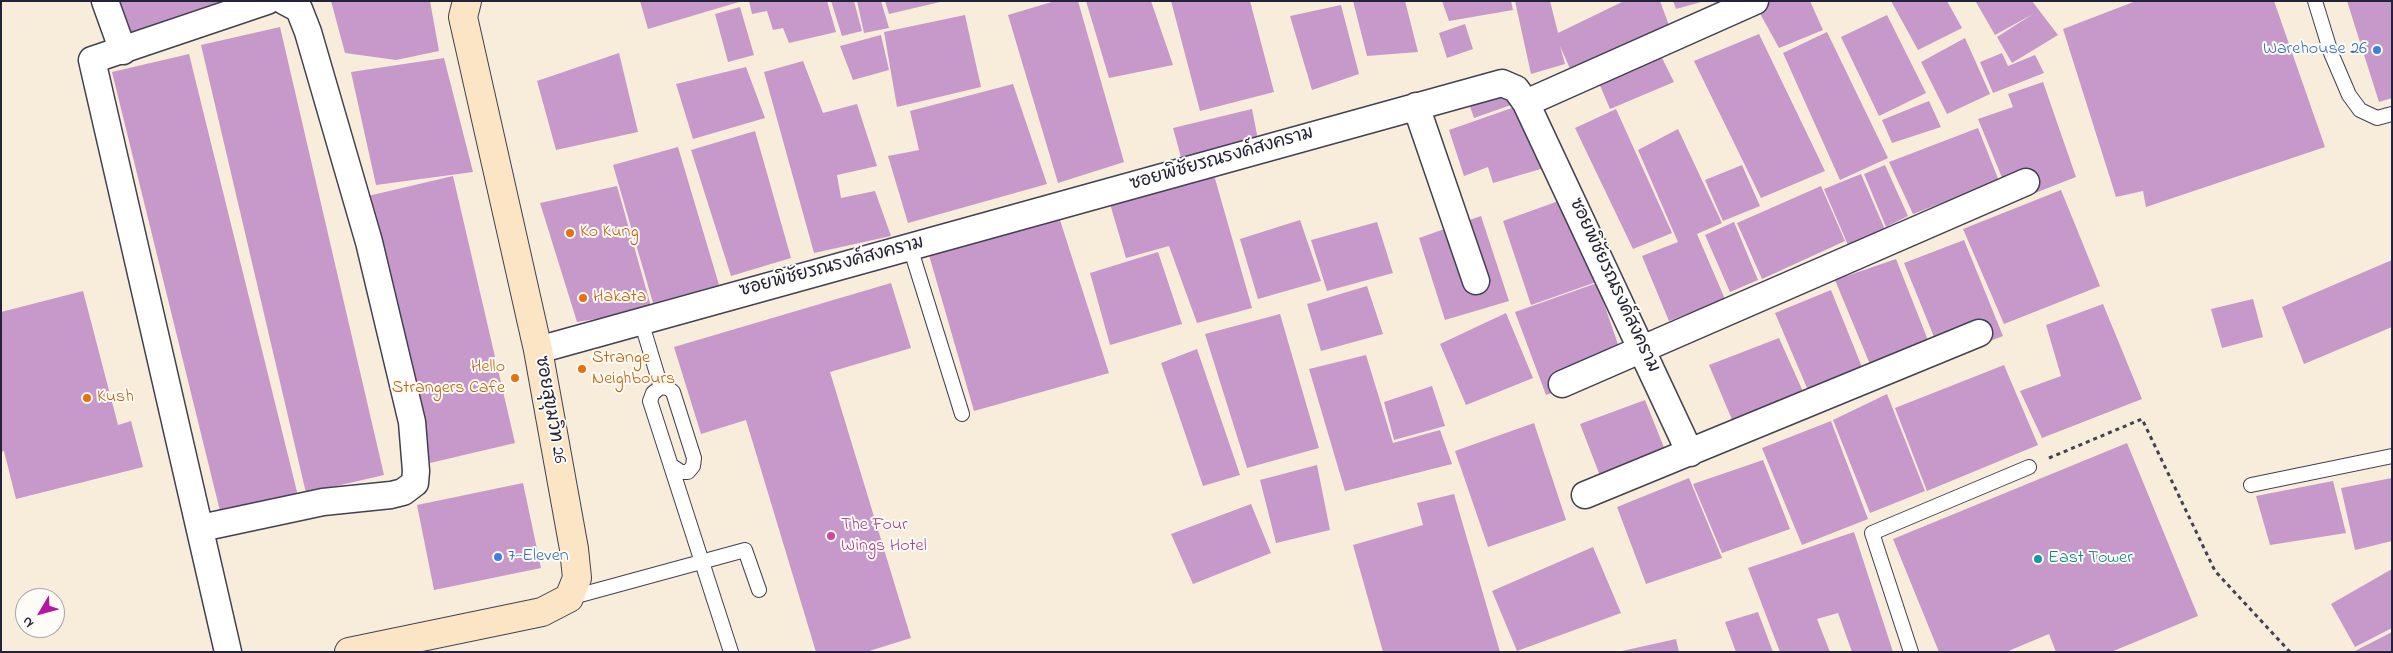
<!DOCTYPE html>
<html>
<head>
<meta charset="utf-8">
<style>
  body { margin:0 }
  #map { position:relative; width:2393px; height:653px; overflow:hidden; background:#f7edda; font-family:"Indie Flower",sans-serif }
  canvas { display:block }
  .frame { position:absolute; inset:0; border:2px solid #22223b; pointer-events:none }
  .north { position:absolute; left:15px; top:588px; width:50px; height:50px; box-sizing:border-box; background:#fdfcf7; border:1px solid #a5a5ac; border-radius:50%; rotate:233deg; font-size:14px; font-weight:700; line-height:20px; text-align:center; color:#22223b }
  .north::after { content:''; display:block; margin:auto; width:18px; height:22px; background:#b5179e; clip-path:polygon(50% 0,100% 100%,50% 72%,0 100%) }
</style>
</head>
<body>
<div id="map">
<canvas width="2393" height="653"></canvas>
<div class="frame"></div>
<div class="north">N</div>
</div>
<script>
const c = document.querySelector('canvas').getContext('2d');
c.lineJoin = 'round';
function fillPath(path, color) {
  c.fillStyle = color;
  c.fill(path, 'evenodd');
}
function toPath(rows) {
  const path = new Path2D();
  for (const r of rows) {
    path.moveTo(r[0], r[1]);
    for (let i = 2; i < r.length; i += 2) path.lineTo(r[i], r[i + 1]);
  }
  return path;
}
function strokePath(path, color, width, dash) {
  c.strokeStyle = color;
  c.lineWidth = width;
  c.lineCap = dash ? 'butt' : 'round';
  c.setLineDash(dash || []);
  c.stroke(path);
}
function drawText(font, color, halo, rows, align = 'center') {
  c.font = font + ' "Indie Flower","Playpen Sans Thai",sans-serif';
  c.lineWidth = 4;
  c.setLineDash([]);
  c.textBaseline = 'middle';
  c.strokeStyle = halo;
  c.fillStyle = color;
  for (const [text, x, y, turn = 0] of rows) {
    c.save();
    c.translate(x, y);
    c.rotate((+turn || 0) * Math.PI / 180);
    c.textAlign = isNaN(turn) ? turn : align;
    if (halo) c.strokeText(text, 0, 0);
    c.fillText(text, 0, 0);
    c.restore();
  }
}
fillPath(toPath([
  [120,1,231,1,132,36],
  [331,1,430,1,439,51,396,60,345,53],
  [640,1,739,1,739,2,648,29],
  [749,1,827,1,836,32,789,43,783,28,773,30,767,11,752,14],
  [831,1,854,1,862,31,842,36],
  [857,1,881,1,889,28,864,33],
  [885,1,940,1,940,2,889,14],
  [1055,1,1078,1,1124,162,1058,183,1008,15],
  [1086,1,1151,1,1173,65,1109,78],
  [1171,1,1250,1,1274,92,1200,111],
  [1353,1,1405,1,1418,52,1367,56],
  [1442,1,1511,1,1513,10,1449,21],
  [1515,1,1550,1,1558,33,1624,1,1660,1,1670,28,1571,71,1560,46,1565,64,1531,74],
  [1673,1,1701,1,1701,2,1676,9],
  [1772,1,1810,1,1823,30,1779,48,1757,8],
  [1891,1,1947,1,1962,28,1918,50],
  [1978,1,2032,1,2058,35,2012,63,1997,37,2033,14,1995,35,1976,2],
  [2136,1,2274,1,2325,147,2146,207,2143,191,2116,197,2063,29],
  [2347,1,2392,1,2392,98,2379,102],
  [1341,5,1359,74,1312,90,1290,16],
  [740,7,754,55,728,62,715,14],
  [965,15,981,87,897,107,884,32],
  [1887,15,1926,93,1879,116,1841,37],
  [1465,24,1473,49,1447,58,1439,33],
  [280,27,384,475,306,493,201,45],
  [1827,32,1888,158,1840,180,1783,53],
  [1759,34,1825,171,1761,198,1694,61],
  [881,35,889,70,853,80,840,46],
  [1965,38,1990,94,1947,114,1921,62],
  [1658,50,1674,82,1610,109,1596,76],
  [619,53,638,132,556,150,537,81],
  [2002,53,2008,66,2035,55,2044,73,1993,93,1980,62],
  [189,54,298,496,221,515,112,72],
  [444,58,473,172,376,185,351,72],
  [803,61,823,113,857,104,877,166,837,175,841,198,875,191,891,236,814,253,764,72],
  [746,67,765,118,693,139,676,84],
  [2043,82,2076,177,2012,202,1978,119,2013,107,2008,94],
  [1502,83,1511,105,1474,118,1467,98],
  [1013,84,1047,184,908,223,888,156,919,150,910,111],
  [1929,101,1941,127,1892,143,1882,120],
  [1526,103,1551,166,1493,183,1488,167,1464,176,1449,130],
  [1252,109,1260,150,1182,161,1173,128],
  [1616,109,1672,233,1633,249,1575,128],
  [1978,128,1999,181,1913,214,1889,162],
  [1678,129,1722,223,1697,234,1725,299,1669,321,1642,256,1678,242,1638,150],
  [755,131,791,258,731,276,691,150],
  [678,147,719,285,653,303,613,165],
  [1742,165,1760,206,1723,221,1705,180],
  [1885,165,1908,216,1886,227,1864,174],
  [1861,174,1886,232,1848,245,1824,189],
  [1214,175,1252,308,1197,323,1169,246,1126,258,1110,204],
  [453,176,515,443,430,463,368,196],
  [617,186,652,310,577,322,540,203],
  [1821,186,1845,241,1762,279,1737,223],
  [2061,190,2100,286,2004,324,1963,229],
  [1567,198,1602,280,1531,305,1503,221],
  [1481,216,1509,301,1445,320,1419,238],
  [1059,217,1109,373,974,411,929,255],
  [1300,220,1321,281,1258,299,1240,239],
  [1377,222,1393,273,1327,291,1311,240],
  [1734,222,1758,280,1730,292,1705,235],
  [1964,240,2003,336,1943,359,1904,263],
  [1158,252,1182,324,1110,345,1090,273],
  [1896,259,1937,363,1879,386,1835,280],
  [2392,260,2392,327,2304,364,2282,307],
  [891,283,911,348,830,372,911,638,866,652,816,652,746,420,701,434,674,347],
  [1597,283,1626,368,1546,395,1515,312],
  [1367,286,1383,334,1321,351,1307,304],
  [1831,290,1870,387,1816,409,1775,313],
  [83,291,118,425,131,421,143,467,16,499,4,451,1,452,1,312],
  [2253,299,2263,337,2222,348,2211,309],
  [2103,304,2142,399,2042,438,2020,391,2061,376,2046,325],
  [1506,313,1533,378,1466,405,1440,344],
  [1280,314,1319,448,1247,468,1205,334],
  [1779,338,1809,405,1738,434,1709,365],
  [1197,349,1240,475,1203,486,1161,363],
  [1366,355,1393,443,1440,430,1452,464,1345,491,1309,369],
  [2004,365,2038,445,1927,491,1895,408],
  [1432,386,1445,426,1394,440,1384,402],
  [1887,394,1925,491,1870,513,1833,420],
  [1645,400,1667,455,1602,481,1580,424],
  [1831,421,1868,519,1802,545,1762,448],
  [1534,423,1566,520,1488,547,1455,451],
  [2127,443,2198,616,2111,652,2056,652,2049,634,2006,652,1939,652,1893,539],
  [1763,460,1790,529,1722,553,1693,484],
  [1317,465,1330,530,1276,543,1260,480],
  [1689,478,1722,558,1646,584,1617,507],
  [2392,478,2392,541,2355,550,2341,488],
  [2333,481,2346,533,2270,545,2256,496],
  [523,483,541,568,434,590,417,505],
  [1454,494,1500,652,1383,652,1353,545,1423,525,1417,503],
  [1251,504,1271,553,1193,584,1171,534],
  [1854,532,1893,652,1852,652,1838,613,1817,619,1830,652,1780,652,1748,568],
  [1593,547,1621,613,1517,651,1492,591],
  [2392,569,2392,628,2355,647,2331,604],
  [1758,612,1773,652,1736,652,1725,622],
  [2392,632,2392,652,2353,652],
  [1676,639,1679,652,1622,652,1622,651]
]), '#c699ca');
const lane = toPath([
  [2315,1,2331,53,2349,95,2360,110,2377,118,2392,114],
  [910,247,962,414],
  [641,321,661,387],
  [672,466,681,472,688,472,693,466,694,458,673,392,668,388,661,387,653,393,650,401,731,652],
  [2251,485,2392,456],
  [569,598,745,550,759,590],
  [1911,652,1872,533,2029,467]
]);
const street = toPath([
  [105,1,123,51],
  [1526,103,1755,1],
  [1416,106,1476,281],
  [538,350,1502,83,1516,89,1526,103,1690,453],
  [1562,384,2026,182],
  [1585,495,1979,333],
  [201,528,323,502,391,495,403,492,415,483,416,471,412,422,369,242,308,32,299,9,284,1],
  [228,652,92,60,267,1]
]);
const secondary = toPath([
  [349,652,542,612,569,598,577,578,574,549,538,350,463,17,467,1]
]);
strokePath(lane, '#424053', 16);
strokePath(street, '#424053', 29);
strokePath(secondary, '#424053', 30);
strokePath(toPath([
  [2049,458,2142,419,2215,571,2290,652]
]), '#424053', 3, [4, 4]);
strokePath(lane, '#fff', 14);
strokePath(street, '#fff', 26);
strokePath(secondary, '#fce5c4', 28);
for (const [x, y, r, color] of [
  [2377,50,5,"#3f7fe0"],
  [570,233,5,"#e8710a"],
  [583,298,5,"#e8710a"],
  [582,369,5,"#e8710a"],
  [515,378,5,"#e8710a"],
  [87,398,5,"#e8710a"],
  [831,536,5,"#d1479c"],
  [498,557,5,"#3f7fe0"],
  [2038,559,5,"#0f9aa8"]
]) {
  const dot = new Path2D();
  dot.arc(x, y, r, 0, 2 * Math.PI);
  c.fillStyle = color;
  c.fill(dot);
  strokePath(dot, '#fdfcf7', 2);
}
drawText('18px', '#366cbe', '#fdfcf7', [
  ["Warehouse 26",2367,50],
  ["7-Eleven",508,557,"left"]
], 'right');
drawText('18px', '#22223b', '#fdfcf7', [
  ["ซอยพิชัยรณรงค์สงคราม",1222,160,-16],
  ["ซอยพิชัยรณรงค์สงคราม",832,268,-15],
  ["ซอยพิชัยรณรงค์สงคราม",1613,286,65],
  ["ซอยสุขุมวิท 26",549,410,80]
]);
drawText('18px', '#c56008', '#fdfcf7', [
  ["Ko Kung",580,233],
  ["Hakata",593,298],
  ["Strange",592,359],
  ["Neighbours",592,380],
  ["Hello",505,368,"right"],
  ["Strangers Cafe",505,389,"right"],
  ["Kush",97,398]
], 'left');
drawText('18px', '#b23c85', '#fdfcf7', [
  ["The Four",841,526],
  ["Wings Hotel",841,547]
], 'left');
drawText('18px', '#0d838f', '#fdfcf7', [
  ["East Tower",2048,559]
], 'left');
</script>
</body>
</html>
